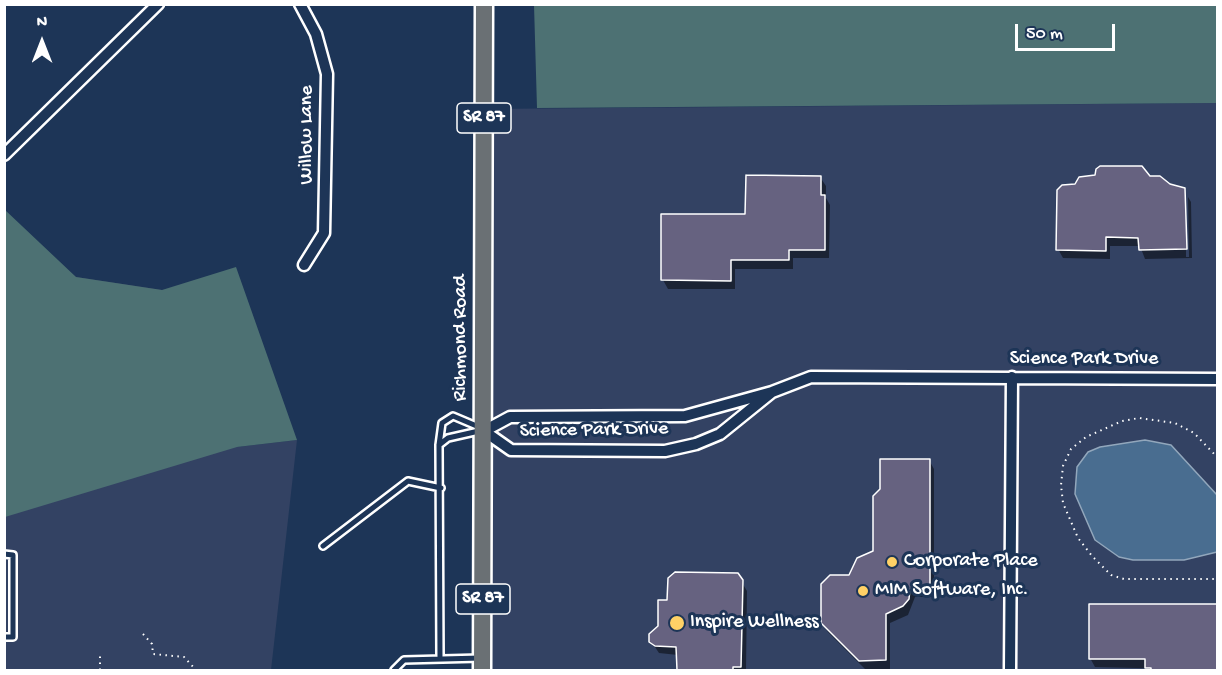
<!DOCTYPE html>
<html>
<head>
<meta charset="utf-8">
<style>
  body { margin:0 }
  #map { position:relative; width:1222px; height:675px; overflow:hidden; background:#1d3557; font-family:"Gochi Hand",sans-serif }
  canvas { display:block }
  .frame { position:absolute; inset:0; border:6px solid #fff; pointer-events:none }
  .north { position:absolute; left:12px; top:12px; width:60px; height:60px; -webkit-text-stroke:4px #1d3557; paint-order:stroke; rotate:0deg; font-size:16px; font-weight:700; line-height:24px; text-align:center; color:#fff }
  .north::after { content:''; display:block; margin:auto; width:21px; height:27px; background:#fff; clip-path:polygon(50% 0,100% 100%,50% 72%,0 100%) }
  .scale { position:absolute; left:1015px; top:24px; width:100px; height:27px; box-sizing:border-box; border:3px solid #fff; border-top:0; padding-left:8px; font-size:18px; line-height:21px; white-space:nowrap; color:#fff; -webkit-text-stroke:4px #1d3557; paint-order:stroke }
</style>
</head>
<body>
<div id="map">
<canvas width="1222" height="675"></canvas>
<div class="frame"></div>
<div class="north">N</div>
<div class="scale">50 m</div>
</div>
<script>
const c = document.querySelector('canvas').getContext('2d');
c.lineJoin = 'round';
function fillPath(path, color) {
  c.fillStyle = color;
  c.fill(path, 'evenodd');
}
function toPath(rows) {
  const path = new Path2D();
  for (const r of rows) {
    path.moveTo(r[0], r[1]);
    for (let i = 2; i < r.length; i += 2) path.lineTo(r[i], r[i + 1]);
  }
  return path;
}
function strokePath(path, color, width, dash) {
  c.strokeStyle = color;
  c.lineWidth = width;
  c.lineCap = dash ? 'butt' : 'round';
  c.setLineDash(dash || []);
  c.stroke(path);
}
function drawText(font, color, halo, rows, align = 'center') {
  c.font = font + ' "Gochi Hand",sans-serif';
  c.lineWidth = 6;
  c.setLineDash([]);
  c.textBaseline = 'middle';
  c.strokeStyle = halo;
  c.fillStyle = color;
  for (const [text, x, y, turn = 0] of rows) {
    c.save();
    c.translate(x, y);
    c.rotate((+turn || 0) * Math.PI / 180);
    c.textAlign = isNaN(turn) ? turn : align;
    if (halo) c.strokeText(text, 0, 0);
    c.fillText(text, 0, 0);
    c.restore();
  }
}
fillPath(toPath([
  [1217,103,1217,670,483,670,484,109],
  [6,220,76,277,162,290,237,447,297,440,271,670,5,670]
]), '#334263');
fillPath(toPath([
  [534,5,1217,5,1217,103,537,108],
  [4,209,76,277,162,290,236,267,297,440,237,447,5,517]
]), '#4d7173');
const water = toPath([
  [1145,440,1171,445,1217,495,1217,552,1184,560,1133,560,1119,557,1095,540,1075,494,1077,467,1088,452,1100,447,1145,440]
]);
fillPath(water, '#496d90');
strokePath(water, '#92a7bc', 1.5);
fillPath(toPath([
  [820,177,826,186,826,198,830,205,829,258,793,258,793,269,735,269,735,289,668,289,663,280,747,216],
  [1150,177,1164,179,1169,186,1186,195,1186,257,1189,257,1188,197,1191,202,1192,258,1145,259,1140,246,1110,246,1110,259,1063,258,1058,249],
  [929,460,934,469,934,597,915,597,908,615,890,623,890,669,865,669,828,632,822,623,874,552],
  [741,581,747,591,746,670,678,670,678,655,659,653,653,644,669,601],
  [1218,605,1218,670,1095,667,1090,658]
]), '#0007');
const building = toPath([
  [1100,166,1142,166,1150,176,1160,176,1170,184,1185,188,1187,249,1139,250,1138,238,1106,237,1106,251,1056,250,1057,190,1062,185,1075,184,1079,177,1095,175,1096,169,1100,166],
  [746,175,821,176,821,195,825,195,825,250,789,250,789,260,731,260,731,281,661,280,661,214,745,214,746,175],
  [880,459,930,459,930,589,910,589,909,599,903,606,886,614,886,660,859,661,821,623,821,584,830,575,849,575,857,558,873,551,873,496,880,489,880,459],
  [675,572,738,573,743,580,741,667,733,667,733,670,677,670,676,647,655,646,649,642,649,634,658,626,658,600,667,600,668,578,675,572],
  [1089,604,1218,604,1218,670,1151,670,1151,668,1145,668,1145,659,1089,659,1089,604]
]);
fillPath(building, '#666280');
strokePath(building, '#fff', 1.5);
const service = toPath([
  [439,445,448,438,479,431],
  [323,546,408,481,441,488],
  [4,554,13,555,13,637,4,637],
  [440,659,439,445,442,423,453,416,479,427],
  [394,670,404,660,481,658]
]);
const minor = toPath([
  [300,4,316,34,327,74,324,233,304,265],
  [4,155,158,4],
  [772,392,720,434,696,444,665,451,511,450,484,431,510,417,685,416,772,392,811,377,1218,379],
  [1010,670,1012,377]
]);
const primary = toPath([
  [482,670,484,4]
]);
strokePath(service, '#fff', 10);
strokePath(minor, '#fff', 15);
strokePath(primary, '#fff', 21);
strokePath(toPath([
  [1218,458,1194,433,1175,423,1139,418,1122,421,1086,437,1071,449,1063,466,1061,485,1063,503,1078,538,1092,556,1111,575,1124,579,1218,579],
  [143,634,152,644,153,654,184,657,196,670],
  [100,670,100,654]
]), '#fff', 2, [1.5, 4.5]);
strokePath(service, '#1d3557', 5);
strokePath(minor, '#1d3557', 10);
strokePath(primary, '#6a7074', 16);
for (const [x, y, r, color] of [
  [892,562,6,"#ffd166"],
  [863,591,6,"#ffd166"],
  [677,623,8,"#ffd166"]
]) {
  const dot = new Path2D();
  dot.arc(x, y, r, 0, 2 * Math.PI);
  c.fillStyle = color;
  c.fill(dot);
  strokePath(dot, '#1d3557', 2);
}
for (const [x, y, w] of [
  [484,118,54],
  [483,599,54]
]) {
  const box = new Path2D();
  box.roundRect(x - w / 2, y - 15, w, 30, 4.5);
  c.fillStyle = '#1d3557';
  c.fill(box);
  strokePath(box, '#fff', 1.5);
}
drawText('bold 18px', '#fff', null, [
  ["SR 87",484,118],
  ["SR 87",483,599]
]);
drawText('20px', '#fff', '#1d3557', [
  ["Willow Lane",308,135,-90],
  ["Richmond Road",462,338,-90],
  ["Science Park Drive",1084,360],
  ["Science Park Drive",594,431,-1]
]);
drawText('20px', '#fff', '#1d3557', [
  ["Corporate Place",904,562],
  ["MIM Software, Inc.",875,591],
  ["Inspire Wellness",690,623]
], 'left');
</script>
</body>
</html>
